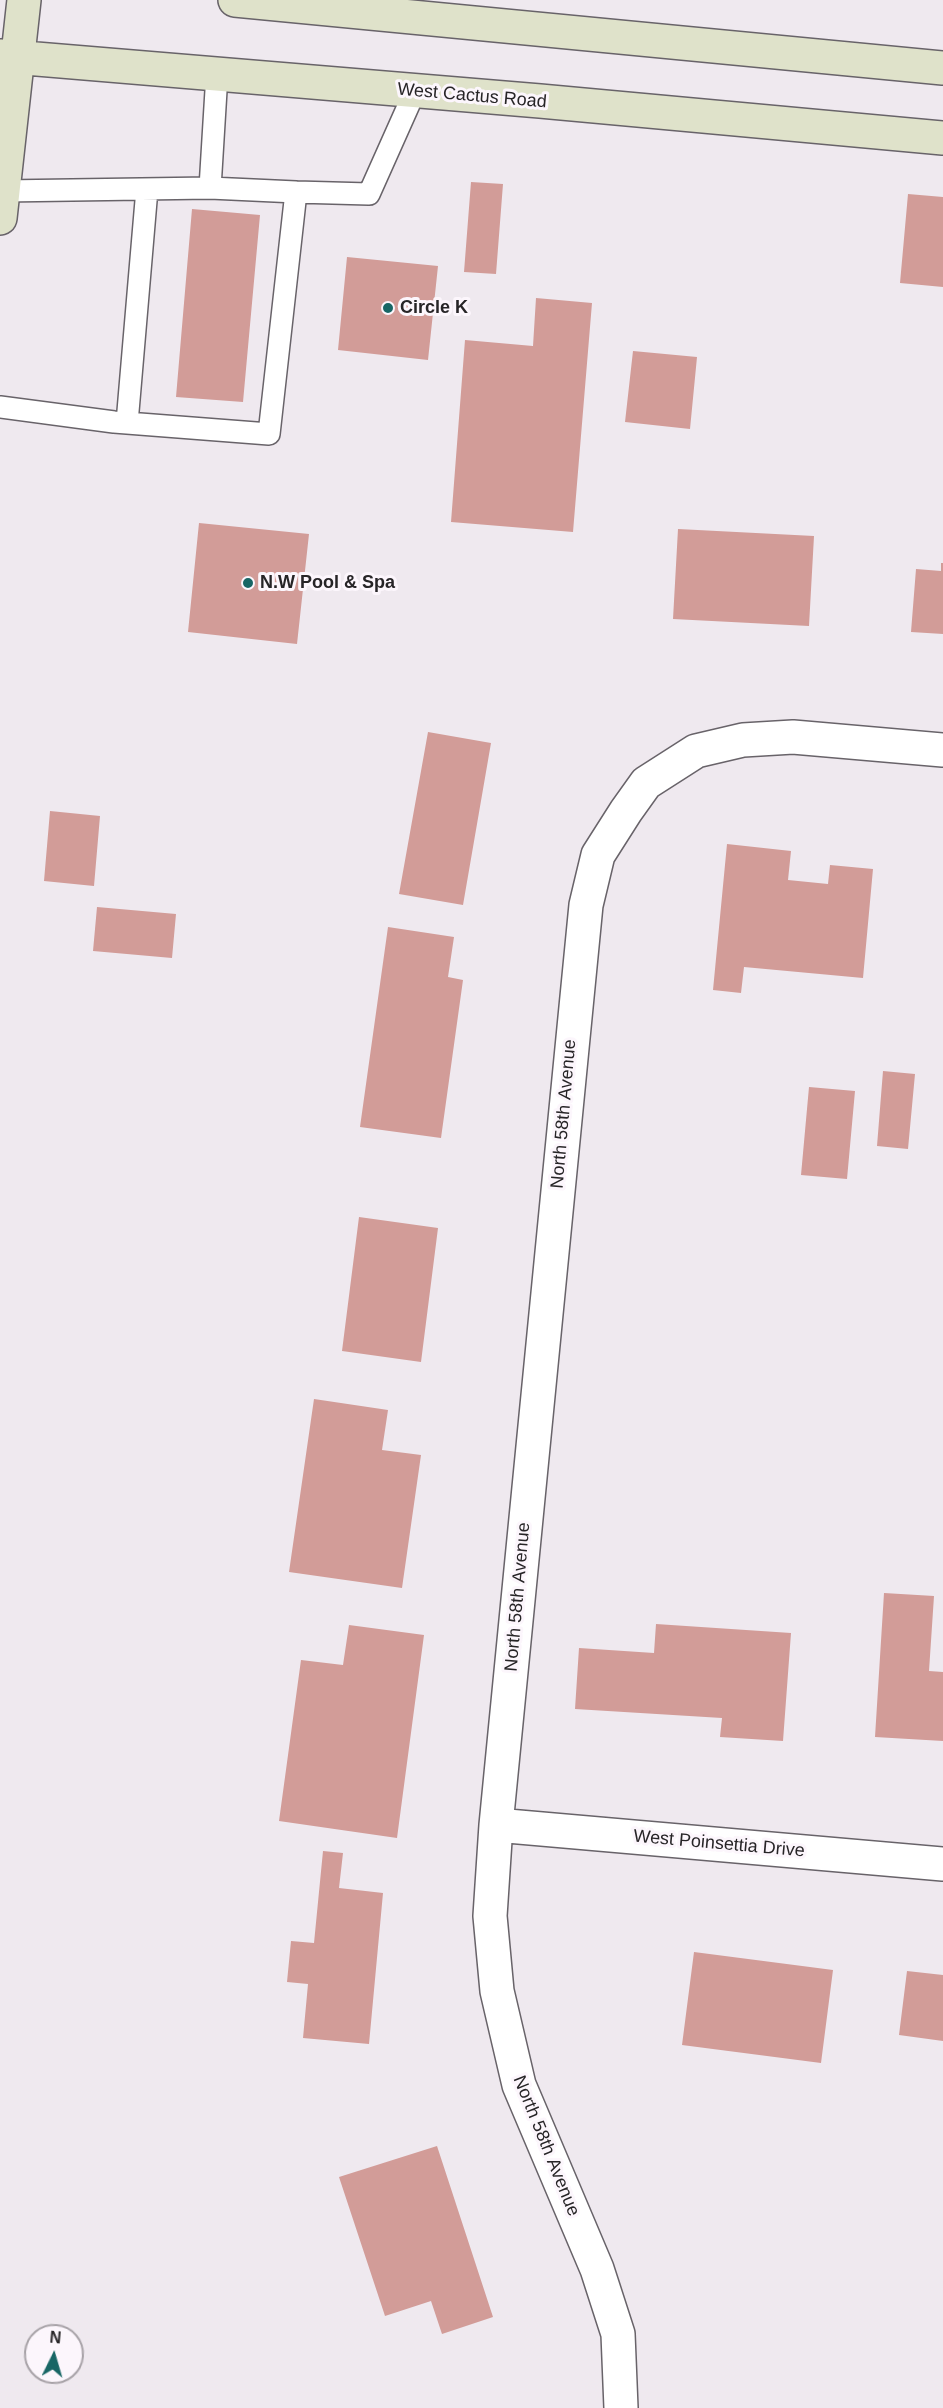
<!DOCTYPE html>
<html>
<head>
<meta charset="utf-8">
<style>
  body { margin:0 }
  #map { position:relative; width:943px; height:2408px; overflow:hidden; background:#efe9ef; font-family:Arial,sans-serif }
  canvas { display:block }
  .north { position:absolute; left:24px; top:2324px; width:60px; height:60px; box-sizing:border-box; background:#fcf6fc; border:2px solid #a7a2a7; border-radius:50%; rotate:5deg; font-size:16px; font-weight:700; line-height:24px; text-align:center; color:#272527 }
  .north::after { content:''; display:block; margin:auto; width:21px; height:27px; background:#186665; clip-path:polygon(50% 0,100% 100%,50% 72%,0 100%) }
</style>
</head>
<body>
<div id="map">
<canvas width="943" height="2408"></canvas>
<div class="north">N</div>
</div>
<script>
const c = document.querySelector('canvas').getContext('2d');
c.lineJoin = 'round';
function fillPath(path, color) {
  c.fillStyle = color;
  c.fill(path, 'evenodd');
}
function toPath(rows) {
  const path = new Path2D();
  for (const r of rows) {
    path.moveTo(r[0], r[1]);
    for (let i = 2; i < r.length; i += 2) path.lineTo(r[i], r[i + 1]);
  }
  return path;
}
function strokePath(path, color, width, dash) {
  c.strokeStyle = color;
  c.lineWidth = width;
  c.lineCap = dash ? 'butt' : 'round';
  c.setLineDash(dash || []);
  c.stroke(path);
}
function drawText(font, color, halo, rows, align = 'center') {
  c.font = font + ' Arial,sans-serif';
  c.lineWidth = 6;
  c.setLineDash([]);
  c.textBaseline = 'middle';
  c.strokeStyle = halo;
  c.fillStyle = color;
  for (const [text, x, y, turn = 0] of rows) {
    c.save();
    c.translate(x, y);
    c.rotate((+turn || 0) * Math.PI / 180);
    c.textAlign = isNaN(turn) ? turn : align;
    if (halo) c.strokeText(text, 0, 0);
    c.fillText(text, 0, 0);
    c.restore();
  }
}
fillPath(toPath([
  [471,182,503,184,496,274,464,272],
  [908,194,943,197,943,287,900,283],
  [192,209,260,215,243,402,176,397],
  [347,257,438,266,428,360,338,350],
  [536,298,592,303,573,532,451,522,465,340,533,346],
  [633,351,697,357,690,429,625,422],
  [199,523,309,534,297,644,188,632],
  [678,529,814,536,809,626,673,619],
  [941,563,943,563,943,634,911,632,916,569,941,571],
  [428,732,491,743,463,905,399,894],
  [50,811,100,816,94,886,44,881],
  [727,844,791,851,788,880,828,884,830,865,873,869,863,978,744,967,741,993,713,990],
  [97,907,176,914,172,958,93,951],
  [388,927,454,937,448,977,463,980,441,1138,360,1127],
  [883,1071,915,1074,908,1149,877,1146],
  [809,1087,855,1091,847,1179,801,1175],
  [359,1217,438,1228,421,1362,342,1351],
  [314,1399,388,1410,382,1450,421,1455,402,1588,289,1572],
  [884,1593,934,1596,929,1671,943,1672,943,1741,875,1737],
  [656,1624,791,1633,783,1741,720,1737,722,1718,575,1709,579,1648,654,1653],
  [349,1625,424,1635,397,1838,279,1821,301,1660,343,1665],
  [323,1851,343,1853,339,1888,383,1893,369,2044,303,2038,308,1984,287,1982,291,1941,314,1943],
  [694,1952,833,1970,821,2063,682,2045],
  [907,1971,943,1975,943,2041,899,2035],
  [437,2146,493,2317,442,2334,431,2301,385,2316,339,2177]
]), '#d29c98');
const lane = toPath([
  [210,188,296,192],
  [3,191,210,188,217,74],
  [0,407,114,422,269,434,296,192,369,194,415,91],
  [127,423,147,189]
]);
const street = toPath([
  [496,1825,943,1864],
  [621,2408,618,2334,597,2269,519,2085,497,1991,490,1916,496,1825,586,905,598,855,626,811,646,783,696,751,743,740,793,737,943,750]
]);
const secondary = toPath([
  [235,0,943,68],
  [0,56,540,101,943,138],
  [0,218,24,0]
]);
strokePath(lane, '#686369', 24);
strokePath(street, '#686369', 36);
strokePath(secondary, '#686369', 36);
strokePath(lane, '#fff', 21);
strokePath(street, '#fff', 33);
strokePath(secondary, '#dfe2ca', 33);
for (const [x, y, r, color] of [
  [388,308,6,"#186665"],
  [248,583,6,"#186665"]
]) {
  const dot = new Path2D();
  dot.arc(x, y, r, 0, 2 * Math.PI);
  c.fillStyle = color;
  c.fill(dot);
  strokePath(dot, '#fcf6fc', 2);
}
drawText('18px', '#272527', '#fcf6fc', [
  ["West Cactus Road",472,96,5],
  ["North 58th Avenue",564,1114,-85],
  ["North 58th Avenue",518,1597,-85],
  ["West Poinsettia Drive",719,1844,5],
  ["North 58th Avenue",546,2146,68]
]);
drawText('bold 18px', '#272527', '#fcf6fc', [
  ["Circle K",400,308],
  ["N.W Pool & Spa",260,583]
], 'left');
</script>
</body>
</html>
